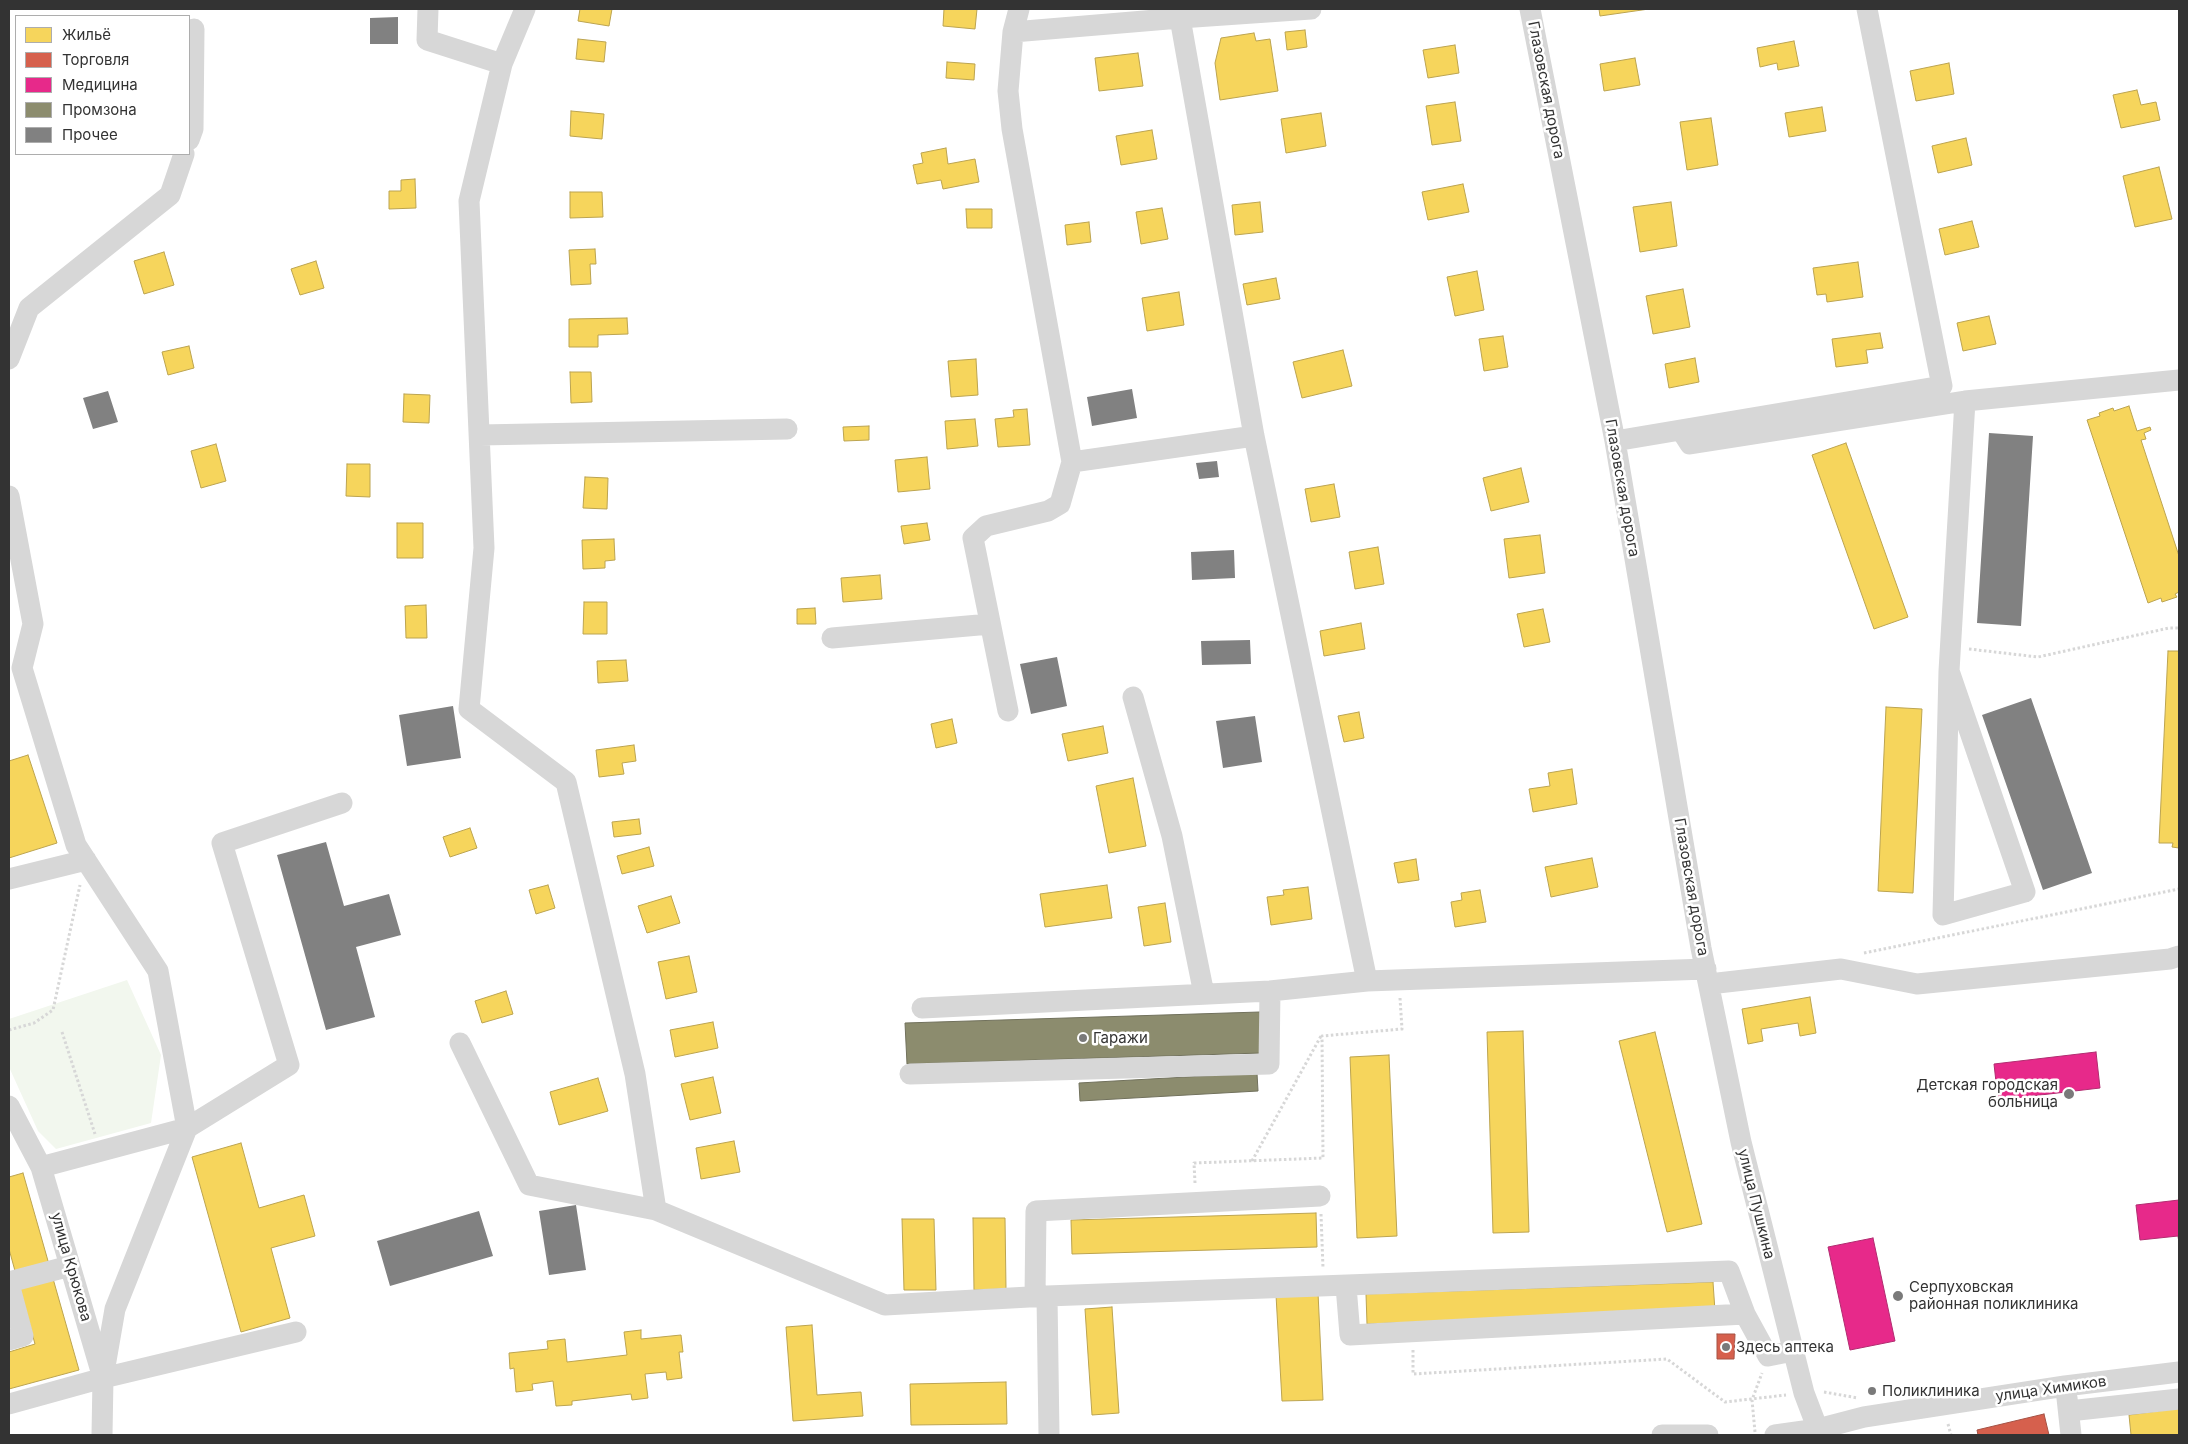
<!DOCTYPE html>
<html>
<head>
<meta charset="utf-8">
<style>
  body { margin:0 }
  #map { position:relative; width:2188px; height:1444px; overflow:hidden; background:#fff; font-family:Inter,sans-serif }
  canvas { display:block }
  .frame { position:absolute; inset:0; border:10px solid #333; pointer-events:none }
  .legend { position:absolute; left:15px; top:15px; width:175px; height:140px; box-sizing:border-box; background:#fff; border:1px solid #adadad; margin:0; padding:6px 9px; list-style:none; font-size:15px; color:#333 }
  .legend li { display:flex; align-items:center; gap:10px; height:25px }
  .legend b { width:25px; border:1px solid #adadad }
</style>
</head>
<body>
<div id="map">
<canvas width="2188" height="1444"></canvas>
<div class="frame"></div>
<ul class="legend">
<li><b style="height:14px;background:#f6d55c"></b>Жильё</li>
<li><b style="height:14px;background:#d6604d"></b>Торговля</li>
<li><b style="height:14px;background:#e7298a"></b>Медицина</li>
<li><b style="height:14px;background:#8c8c6e"></b>Промзона</li>
<li><b style="height:14px;background:#818181"></b>Прочее</li>
</ul>
</div>
<script>
const c = document.querySelector('canvas').getContext('2d');
c.lineJoin = 'round';
function fillPath(path, color) {
  c.fillStyle = color;
  c.fill(path, 'evenodd');
}
function toPath(rows) {
  const path = new Path2D();
  for (const r of rows) {
    path.moveTo(r[0], r[1]);
    for (let i = 2; i < r.length; i += 2) path.lineTo(r[i], r[i + 1]);
  }
  return path;
}
function strokePath(path, color, width, dash) {
  c.strokeStyle = color;
  c.lineWidth = width;
  c.lineCap = dash ? 'butt' : 'round';
  c.setLineDash(dash || []);
  c.stroke(path);
}
function drawText(font, color, halo, rows, align = 'center') {
  c.font = font + ' Inter,sans-serif';
  c.lineWidth = 5;
  c.setLineDash([]);
  c.textBaseline = 'middle';
  c.strokeStyle = halo;
  c.fillStyle = color;
  for (const [text, x, y, turn = 0] of rows) {
    c.save();
    c.translate(x, y);
    c.rotate((+turn || 0) * Math.PI / 180);
    c.textAlign = isNaN(turn) ? turn : align;
    if (halo) c.strokeText(text, 0, 0);
    c.fillText(text, 0, 0);
    c.restore();
  }
}
fillPath(toPath([
  [127,980,161,1055,151,1123,56,1149,38,1131,9,1067,9,1019]
]), '#f2f7ee');
const homes = toPath([
  [580,9,612,9,609,26,578,21,580,9],
  [944,9,977,9,975,29,943,26,944,9],
  [1599,9,1649,9,1600,16,1599,9],
  [1305,30,1307,47,1287,50,1285,32,1305,30],
  [1254,33,1256,41,1270,39,1278,91,1220,100,1215,63,1221,38,1254,33],
  [578,39,606,42,604,62,576,59,578,39],
  [1794,41,1799,66,1778,70,1777,63,1760,67,1757,48,1794,41],
  [1455,45,1459,73,1428,78,1423,50,1455,45],
  [1138,53,1143,86,1099,91,1095,58,1138,53],
  [1635,58,1640,85,1604,91,1600,64,1635,58],
  [947,62,975,64,974,80,946,78,947,62],
  [1949,63,1954,94,1916,101,1910,71,1949,63],
  [2137,90,2141,105,2156,102,2160,120,2121,128,2113,95,2137,90],
  [1455,102,1461,141,1432,145,1426,106,1455,102],
  [1822,107,1826,131,1789,137,1785,113,1822,107],
  [571,111,604,114,602,139,570,136,571,111],
  [1321,113,1326,146,1286,153,1281,119,1321,113],
  [1711,118,1718,165,1687,170,1680,122,1711,118],
  [1152,130,1157,159,1121,165,1116,136,1152,130],
  [1966,138,1972,165,1938,173,1932,146,1966,138],
  [946,148,948,164,975,159,979,182,943,189,941,180,917,184,913,165,923,163,921,153,946,148],
  [2159,167,2172,219,2135,227,2123,176,2159,167],
  [415,179,416,208,389,209,389,191,401,191,401,180,415,179],
  [1463,184,1469,212,1428,220,1422,192,1463,184],
  [570,192,602,192,603,217,570,218,570,192],
  [1260,202,1263,232,1235,235,1232,205,1260,202],
  [1671,202,1677,246,1640,252,1633,207,1671,202],
  [1162,208,1168,239,1141,244,1136,212,1162,208],
  [966,209,992,209,992,228,967,228,966,209],
  [1972,221,1979,247,1945,255,1939,229,1972,221],
  [1089,222,1091,242,1067,245,1065,225,1089,222],
  [595,249,596,264,590,264,591,284,571,285,569,250,595,249],
  [164,252,174,285,144,294,134,261,164,252],
  [316,261,324,288,300,295,291,269,316,261],
  [1858,262,1863,297,1827,302,1826,294,1817,295,1813,268,1858,262],
  [1477,271,1484,310,1455,316,1447,277,1477,271],
  [1276,278,1280,299,1247,305,1243,284,1276,278],
  [1683,289,1690,327,1653,334,1646,296,1683,289],
  [1179,292,1184,325,1147,331,1142,298,1179,292],
  [1989,316,1996,344,1963,351,1957,323,1989,316],
  [627,318,628,334,598,335,598,347,569,347,569,319,627,318],
  [1880,333,1883,348,1866,350,1868,363,1836,367,1832,339,1880,333],
  [1503,336,1508,367,1484,371,1479,339,1503,336],
  [189,346,194,368,168,375,162,352,189,346],
  [1343,350,1352,386,1302,398,1293,362,1343,350],
  [1695,358,1699,382,1669,388,1665,364,1695,358],
  [976,359,978,395,951,397,948,361,976,359],
  [570,372,591,372,592,402,571,403,570,372],
  [404,394,430,395,429,423,403,422,404,394],
  [2129,406,2137,431,2150,427,2151,430,2144,433,2146,439,2141,440,2179,556,2179,592,2175,594,2177,597,2162,602,2161,598,2148,603,2087,420,2100,416,2099,413,2113,408,2114,411,2129,406],
  [1027,409,1030,445,998,447,995,419,1014,417,1013,410,1027,409],
  [975,419,978,446,947,449,945,421,975,419],
  [869,426,869,440,844,441,843,427,869,426],
  [1846,443,1908,617,1874,629,1812,455,1846,443],
  [216,444,226,481,201,488,191,451,216,444],
  [927,457,930,489,898,492,895,460,927,457],
  [347,464,370,464,370,497,346,496,347,464],
  [1521,468,1529,502,1491,511,1483,478,1521,468],
  [585,477,608,478,607,509,583,508,585,477],
  [1334,484,1340,517,1311,522,1305,489,1334,484],
  [397,523,423,523,423,558,397,558,397,523],
  [927,523,930,540,904,544,901,526,927,523],
  [1540,535,1545,573,1509,578,1504,539,1540,535],
  [614,539,615,560,605,561,605,568,583,569,582,540,614,539],
  [1378,547,1384,584,1355,589,1349,552,1378,547],
  [880,575,882,599,843,602,841,578,880,575],
  [584,602,607,602,607,634,583,634,584,602],
  [426,605,427,638,406,638,405,606,426,605],
  [815,608,816,624,797,624,797,609,815,608],
  [1543,609,1550,642,1524,647,1517,614,1543,609],
  [1361,623,1365,649,1324,656,1320,631,1361,623],
  [2168,651,2179,651,2179,848,2172,847,2173,843,2159,843,2168,651],
  [626,660,628,681,598,683,597,661,626,660],
  [1886,707,1922,709,1913,893,1878,891,1886,707],
  [1359,712,1364,738,1344,742,1338,716,1359,712],
  [952,719,957,743,936,748,931,724,952,719],
  [1103,726,1108,753,1068,761,1062,734,1103,726],
  [634,745,636,761,622,763,624,774,599,777,596,750,634,745],
  [28,755,57,843,9,858,9,761,28,755],
  [1572,769,1577,804,1533,812,1529,789,1550,786,1548,773,1572,769],
  [1133,778,1146,846,1109,853,1096,786,1133,778],
  [639,819,641,834,614,837,612,822,639,819],
  [470,828,477,848,450,857,443,837,470,828],
  [649,847,654,866,622,874,617,856,649,847],
  [1592,858,1598,887,1551,897,1545,867,1592,858],
  [1416,859,1419,880,1398,883,1394,863,1416,859],
  [548,885,555,908,536,914,529,890,548,885],
  [1107,885,1112,918,1045,927,1040,894,1107,885],
  [1308,887,1312,919,1271,925,1267,897,1284,895,1283,890,1308,887],
  [1480,890,1486,922,1455,927,1451,902,1462,900,1461,893,1480,890],
  [671,896,680,923,647,933,638,906,671,896],
  [1165,903,1171,942,1144,946,1138,907,1165,903],
  [689,956,697,992,666,999,658,962,689,956],
  [506,991,513,1014,482,1023,475,1001,506,991],
  [1810,997,1816,1033,1800,1036,1798,1023,1761,1029,1763,1041,1748,1044,1742,1009,1810,997],
  [713,1022,718,1048,675,1057,670,1030,713,1022],
  [1523,1031,1529,1232,1493,1233,1487,1032,1523,1031],
  [1655,1032,1702,1224,1667,1232,1619,1041,1655,1032],
  [1389,1055,1397,1236,1357,1238,1350,1057,1389,1055],
  [713,1077,721,1113,690,1120,681,1084,713,1077],
  [598,1078,608,1111,559,1125,550,1092,598,1078],
  [734,1141,740,1172,701,1179,696,1148,734,1141],
  [241,1143,259,1208,304,1195,315,1236,271,1248,290,1318,241,1332,192,1157,241,1143],
  [23,1173,79,1370,9,1389,9,1352,35,1344,9,1249,9,1177,23,1173],
  [1316,1213,1317,1247,1072,1254,1071,1220,1316,1213],
  [973,1218,1005,1218,1006,1289,974,1290,973,1218],
  [902,1219,934,1219,936,1290,904,1290,902,1219],
  [1713,1282,1715,1311,1367,1324,1366,1294,1713,1282],
  [1318,1292,1323,1400,1282,1401,1276,1295,1318,1292],
  [1112,1307,1119,1413,1092,1415,1085,1309,1112,1307],
  [812,1325,817,1395,861,1392,863,1416,793,1421,786,1327,812,1325],
  [641,1330,641,1339,681,1335,683,1352,679,1352,682,1378,667,1380,666,1372,645,1374,648,1398,632,1400,631,1394,572,1401,572,1405,556,1406,553,1381,532,1384,533,1390,516,1392,514,1368,510,1369,509,1353,548,1349,547,1341,565,1339,567,1362,627,1355,624,1332,641,1330],
  [1006,1382,1007,1424,911,1425,910,1384,1006,1382],
  [2179,1408,2179,1435,2131,1435,2129,1415,2179,1408]
]);
fillPath(homes, '#f6d55c');
strokePath(homes, '#bca450', 1);
const shops = toPath([
  [1717,1334,1735,1334,1734,1359,1717,1359,1717,1334],
  [2044,1414,2049,1435,1978,1435,1977,1430,2044,1414]
]);
fillPath(shops, '#d6604d');
strokePath(shops, '#a55245', 1);
const health = toPath([
  [2096,1052,2100,1088,1998,1100,1994,1064,2096,1052],
  [2179,1200,2179,1243,2178,1236,2140,1240,2136,1205,2179,1200],
  [1873,1238,1895,1341,1850,1350,1828,1247,1873,1238]
]);
fillPath(health, '#e7298a');
strokePath(health, '#b12c70', 1);
const industry = toPath([
  [1260,1012,1261,1053,907,1064,905,1023,1260,1012],
  [1257,1073,1258,1091,1080,1101,1079,1083,1257,1073]
]);
fillPath(industry, '#8c8c6e');
strokePath(industry, '#71715c', 1);
fillPath(toPath([
  [398,17,398,44,370,44,370,18],
  [1132,389,1137,418,1092,426,1087,397],
  [108,391,118,422,93,429,83,398],
  [1989,433,2033,436,2021,626,1977,623],
  [1217,461,1219,477,1199,479,1196,463],
  [1234,550,1235,578,1192,580,1191,552],
  [1250,640,1251,664,1202,665,1201,641],
  [1057,657,1067,706,1031,714,1020,664],
  [2031,698,2092,873,2043,890,1982,715],
  [453,706,461,758,407,766,399,715],
  [1255,716,1262,762,1223,768,1216,721],
  [326,842,344,906,389,894,401,935,356,947,375,1017,326,1030,277,855],
  [576,1205,586,1270,549,1275,539,1211],
  [479,1211,493,1256,390,1286,377,1241]
]), '#818181');
strokePath(toPath([
  [1969,649,2038,657,2169,628,2179,628],
  [1864,953,2179,889],
  [9,1030,34,1023,53,1010,80,885],
  [62,1032,95,1134],
  [1252,1161,1321,1036],
  [1195,1183,1194,1163,1323,1158,1322,1036,1402,1029,1400,998],
  [1321,1214,1323,1268],
  [1413,1350,1413,1374,1667,1359,1725,1402,1786,1395],
  [1824,1392,1858,1398],
  [1948,1424,1951,1435],
  [1755,1432,1752,1400,1762,1373]
]), '#d7d7d7', 3, [2.5, 2.5]);
strokePath(toPath([
  [428,9,427,40,502,64],
  [525,9,502,64,469,201,484,548,469,709,566,782,635,1074,656,1210],
  [1530,9,1615,441,1701,948,1741,1142,1804,1393,1820,1435],
  [1180,18,1311,9],
  [1013,32,1180,18,1254,436,1367,981,1706,969],
  [189,140,193,129,194,29],
  [9,359,29,308,170,195,184,154],
  [1965,401,2179,380],
  [1681,430,1690,444,1965,401,1949,671,2025,892,1943,915,1949,671],
  [480,435,787,429],
  [1615,441,1942,386,1867,9],
  [1072,462,1254,436],
  [9,496,33,624,22,668,76,845,158,971,187,1128,115,1309,103,1378],
  [832,638,990,624],
  [1133,697,1172,836,1204,994],
  [1008,711,973,538,986,526,1048,511,1060,504,1072,462,1012,129,1008,91,1013,32,1019,9],
  [9,879,86,860],
  [1709,984,1841,969,1917,984,2170,959,2179,956],
  [922,1008,1270,991,1367,981],
  [460,1043,529,1185,656,1210,885,1305,1047,1296],
  [910,1074,1269,1064,1270,991],
  [9,1106,41,1167,103,1378,102,1435],
  [41,1167,187,1128,289,1065,222,843,342,803],
  [9,1282,70,1266],
  [9,1284,23,1336,9,1340],
  [1346,1286,1350,1335,1745,1314],
  [1035,1297,1036,1211,1320,1196],
  [2067,1398,2071,1435],
  [9,1404,103,1378,296,1332],
  [2069,1411,2179,1399],
  [1049,1435,1047,1296,1729,1271,1745,1314,1768,1356,1793,1351],
  [1662,1435,1708,1435],
  [1775,1435,1818,1429,1864,1417,2065,1386,2179,1372]
]), '#d7d7d7', 21);
for (const [x, y, r, color] of [
  [1083,1038,5,"#7a7a7a"],
  [2069,1094,6,"#7a7a7a"],
  [1898,1296,6,"#7a7a7a"],
  [1726,1347,5,"#7a7a7a"],
  [1872,1391,5,"#7a7a7a"]
]) {
  const dot = new Path2D();
  dot.arc(x, y, r, 0, 2 * Math.PI);
  c.fillStyle = color;
  c.fill(dot);
  strokePath(dot, '#fff', 2);
}
drawText('15px', '#333', '#fff', [
  ["Глазовская дорога",1546,90,79],
  ["Глазовская дорога",1622,488,80],
  ["Глазовская дорога",1691,887,80],
  ["улица Пушкина",1756,1204,76],
  ["улица Крюкова",71,1267,74],
  ["улица Химиков",2051,1389,-8]
]);
drawText('15px', '#333', '#fff', [
  ["Гаражи",1093,1038],
  ["Детская городская",2058,1085,"right"],
  ["больница",2058,1102,"right"],
  ["Серпуховская",1909,1287],
  ["районная поликлиника",1909,1304],
  ["Здесь аптека",1736,1347],
  ["Поликлиника",1882,1391]
], 'left');
</script>
</body>
</html>
